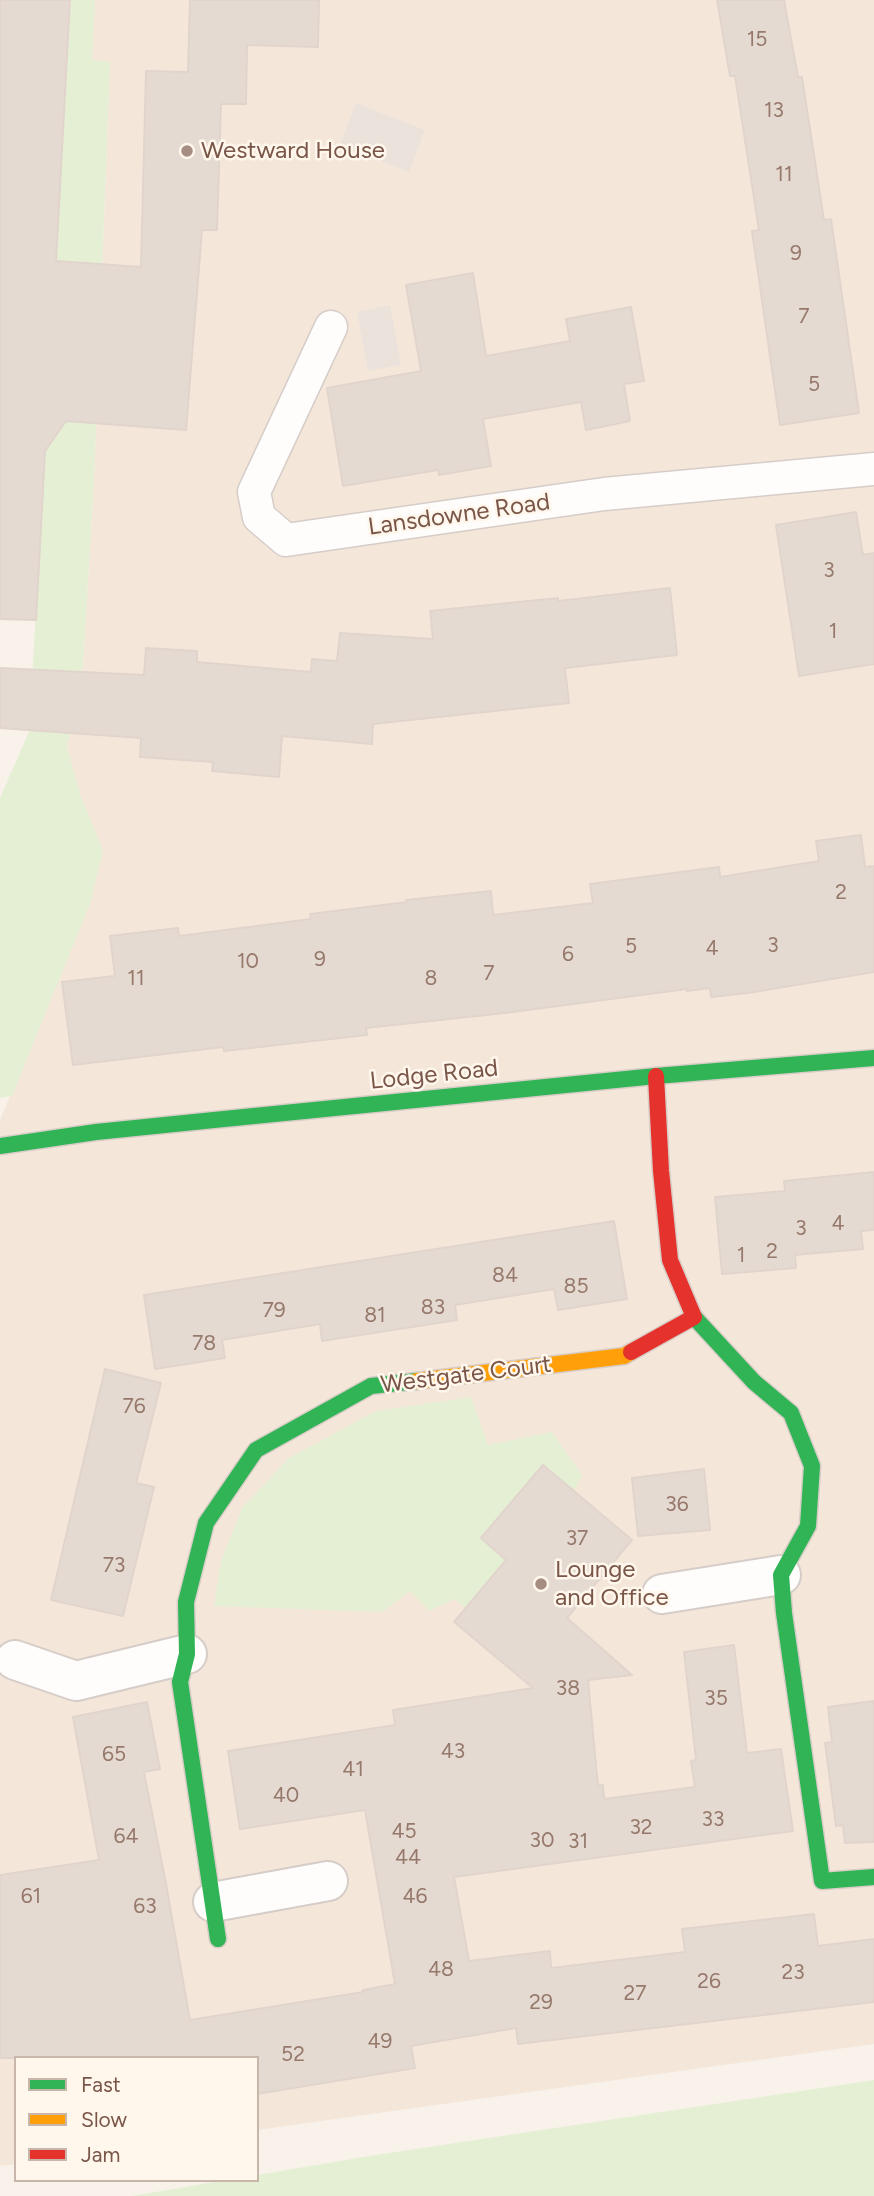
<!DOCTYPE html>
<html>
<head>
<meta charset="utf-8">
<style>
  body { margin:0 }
  #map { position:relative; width:874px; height:2196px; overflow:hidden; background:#f8f2eb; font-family:Figtree,sans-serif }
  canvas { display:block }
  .legend { position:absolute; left:14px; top:2056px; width:245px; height:126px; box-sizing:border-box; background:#fff6ec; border:2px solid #c9b6aa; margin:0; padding:9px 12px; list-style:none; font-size:21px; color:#795648 }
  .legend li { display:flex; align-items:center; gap:14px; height:35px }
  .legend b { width:35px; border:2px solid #c9b6aa }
</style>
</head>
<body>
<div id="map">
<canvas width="874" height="2196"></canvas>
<ul class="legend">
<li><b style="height:9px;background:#30b455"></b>Fast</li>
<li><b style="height:9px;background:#ff9f0a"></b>Slow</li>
<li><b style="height:9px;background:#e5322d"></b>Jam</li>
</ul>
</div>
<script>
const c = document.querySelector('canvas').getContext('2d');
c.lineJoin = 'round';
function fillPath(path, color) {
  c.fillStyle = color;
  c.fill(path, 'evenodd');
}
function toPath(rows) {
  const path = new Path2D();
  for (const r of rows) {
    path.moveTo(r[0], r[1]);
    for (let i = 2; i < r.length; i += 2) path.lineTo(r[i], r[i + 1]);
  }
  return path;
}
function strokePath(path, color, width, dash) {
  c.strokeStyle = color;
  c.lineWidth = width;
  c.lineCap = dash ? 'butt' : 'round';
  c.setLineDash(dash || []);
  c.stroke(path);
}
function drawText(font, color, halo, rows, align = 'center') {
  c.font = font + ' Figtree,sans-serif';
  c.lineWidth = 5;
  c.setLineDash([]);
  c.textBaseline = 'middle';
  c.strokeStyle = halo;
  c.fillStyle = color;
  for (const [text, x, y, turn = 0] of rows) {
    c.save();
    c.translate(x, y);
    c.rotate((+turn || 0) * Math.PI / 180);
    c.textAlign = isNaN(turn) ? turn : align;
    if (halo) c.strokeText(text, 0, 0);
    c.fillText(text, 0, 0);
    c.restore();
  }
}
fillPath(toPath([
  [95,0,874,0,874,2044,257,2130,257,2058,16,2058,16,2164,0,2166,0,1120,91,901,80,794,67,747,83,666,94,480,105,194,110,62,91,60]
]), '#f4e7da');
fillPath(toPath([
  [356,103,425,130,409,172,340,145],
  [390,305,401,365,368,371,357,312]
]), '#ebe2db');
fillPath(toPath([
  [71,0,95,0,92,60,110,62,94,480,83,666,67,747,80,794,103,850,91,901,12,1096,0,1098,0,798,29,732],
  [471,1397,488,1445,552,1432,582,1475,574,1491,543,1465,481,1538,506,1560,466,1608,454,1599,429,1611,410,1591,382,1612,214,1606,221,1561,242,1508,289,1458,376,1411],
  [874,2080,874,2196,132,2196,226,2180,257,2180,257,2175,376,2155]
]), '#e5efd4');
const building = toPath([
  [0,0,70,0,56,261,141,267,146,71,188,72,190,0,319,0,318,47,247,45,246,104,221,104,217,230,202,230,186,430,66,421,45,451,36,620,0,619,0,0],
  [717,0,784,0,798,77,802,77,824,220,831,219,859,413,780,425,752,231,759,230,735,76,730,76,717,0],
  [473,273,486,356,570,341,566,319,631,307,644,381,624,384,630,421,586,430,581,402,483,419,491,466,439,475,438,470,343,486,327,388,421,371,406,285,473,273],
  [856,512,863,555,874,553,874,664,799,676,776,525,856,512],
  [670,588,677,655,565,668,569,703,373,724,372,744,282,736,279,777,212,771,213,762,140,757,141,738,0,728,0,668,144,675,146,648,197,651,197,662,311,672,312,659,337,661,340,633,433,639,430,611,558,598,558,601,670,588],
  [861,835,865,867,874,866,874,972,748,993,711,997,710,988,687,991,687,989,505,1013,366,1028,367,1035,224,1051,223,1047,73,1065,62,982,115,976,110,936,178,928,179,936,311,919,310,914,407,902,406,900,491,891,493,915,593,903,590,884,719,867,720,877,819,861,816,841,861,835],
  [874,1172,874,1230,861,1231,863,1249,795,1255,796,1268,722,1274,715,1197,785,1191,784,1181,874,1172],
  [614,1221,627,1299,558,1310,554,1289,455,1305,457,1320,322,1341,320,1324,222,1340,225,1358,155,1369,144,1295,614,1221],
  [105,1369,161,1383,136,1483,154,1487,123,1616,51,1600,105,1369],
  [543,1465,632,1540,567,1618,632,1675,588,1680,598,1786,603,1785,604,1799,695,1787,691,1761,696,1760,684,1652,734,1645,747,1753,781,1749,793,1831,454,1877,469,1961,550,1951,551,1968,685,1952,682,1929,814,1914,818,1946,874,1939,874,2002,518,2044,516,2028,411,2046,415,2068,257,2094,257,2058,0,2058,0,1875,99,1860,73,1717,147,1702,160,1769,144,1772,166,1884,190,2020,363,1992,363,1990,395,1984,365,1810,240,1829,228,1751,395,1725,393,1710,533,1688,454,1622,506,1560,481,1538,543,1465],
  [704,1469,710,1530,638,1536,632,1478,704,1469],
  [874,1701,874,1842,845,1843,843,1825,836,1826,825,1743,832,1742,828,1707,874,1701]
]);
fillPath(building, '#e5dad1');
strokePath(building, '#e1d4cc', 2);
const lane = toPath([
  [331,327,254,492,259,517,286,540,604,494,874,469]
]);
const street = toPath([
  [662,1594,781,1575],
  [15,1660,76,1681,187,1654],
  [213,1902,328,1881]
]);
const fast = toPath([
  [0,1146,96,1132,214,1120,656,1076,874,1058],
  [694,1317,754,1382,791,1413,812,1466,808,1526,781,1575,784,1613,822,1881,874,1877],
  [218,1939,180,1682,187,1654,186,1602,206,1523,256,1450,371,1386,417,1381]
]);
const slow = toPath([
  [417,1381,624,1356,631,1352]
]);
const jam = toPath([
  [631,1352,694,1317,670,1260,661,1171,656,1076]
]);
strokePath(lane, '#d6cdc8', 35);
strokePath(street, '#d6cdc8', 42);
strokePath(fast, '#d8cdc7', 19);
strokePath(slow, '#d8cdc7', 19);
strokePath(jam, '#d8cdc7', 19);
strokePath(lane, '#fefdfc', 32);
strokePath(street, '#fefdfc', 38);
strokePath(fast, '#30b455', 16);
strokePath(slow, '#ff9f0a', 16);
strokePath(jam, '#e5322d', 16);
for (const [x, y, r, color] of [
  [187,151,7,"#a58d81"],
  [541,1584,7,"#a58d81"]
]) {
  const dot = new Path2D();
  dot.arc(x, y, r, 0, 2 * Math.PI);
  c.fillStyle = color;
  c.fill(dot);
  strokePath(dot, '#fff6ec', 2.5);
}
drawText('21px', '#96796c', null, [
  ["15",757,40],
  ["13",774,111],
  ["11",784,175],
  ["9",796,254],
  ["7",804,317],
  ["5",814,385],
  ["3",829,571],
  ["1",833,632],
  ["2",841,893],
  ["3",773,946],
  ["5",631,947],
  ["4",712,949],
  ["6",568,955],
  ["9",320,960],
  ["10",248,962],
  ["7",489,974],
  ["11",136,979],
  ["8",431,979],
  ["4",838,1224],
  ["3",801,1229],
  ["2",772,1252],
  ["1",741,1256],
  ["84",505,1276],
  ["85",576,1287],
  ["83",433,1308],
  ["79",274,1311],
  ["81",375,1316],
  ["78",204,1344],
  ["76",134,1407],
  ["36",677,1505],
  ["37",577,1539],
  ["73",114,1566],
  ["38",568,1689],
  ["35",716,1699],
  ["43",453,1752],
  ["65",114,1755],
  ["41",353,1770],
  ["40",286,1796],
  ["33",713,1820],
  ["32",641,1828],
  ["45",404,1832],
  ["64",126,1837],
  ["30",542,1841],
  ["31",578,1842],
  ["44",408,1858],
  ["61",31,1897],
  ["46",415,1897],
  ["63",145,1907],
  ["48",441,1970],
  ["23",793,1973],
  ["26",709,1982],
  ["27",635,1994],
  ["29",541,2003],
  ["49",380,2042],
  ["52",293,2055]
]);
drawText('24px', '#795648', '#fff6ec', [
  ["Westward House",201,151],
  ["Lounge",555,1570],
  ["and Office",555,1598]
], 'left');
drawText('24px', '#795648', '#fff6ec', [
  ["Lansdowne Road",459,515,-8],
  ["Lodge Road",434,1075,-6],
  ["Westgate Court",466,1375,-7]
]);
</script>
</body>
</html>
